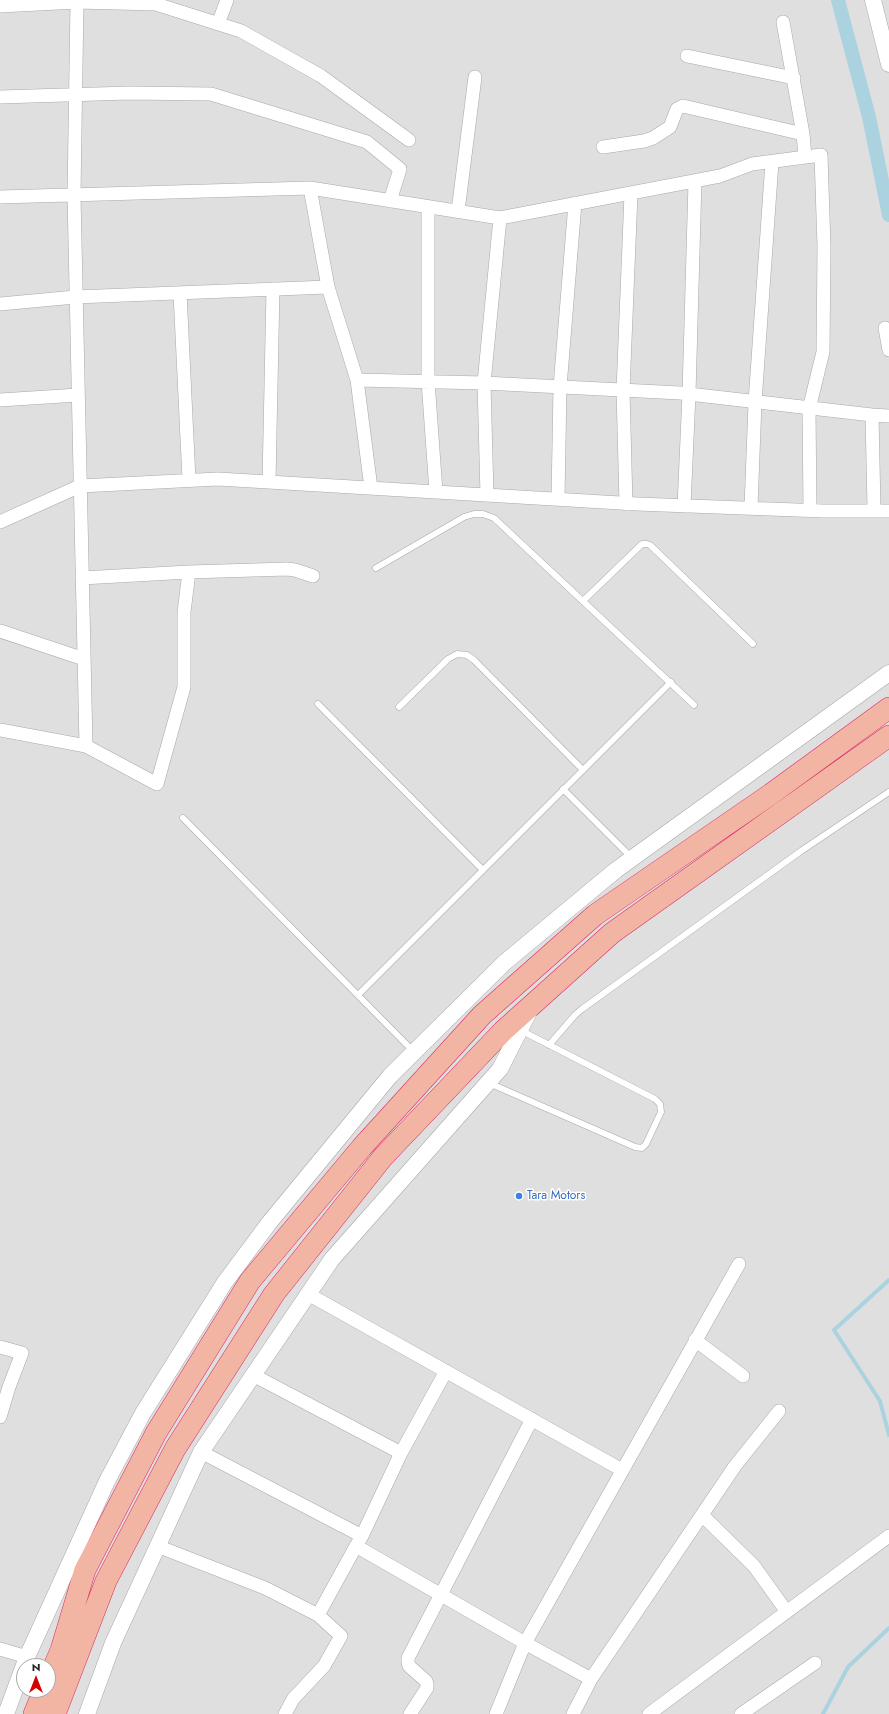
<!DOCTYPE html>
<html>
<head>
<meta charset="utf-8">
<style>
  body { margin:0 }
  #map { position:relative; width:889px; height:1714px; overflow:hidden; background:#f2efe9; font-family:Jost,sans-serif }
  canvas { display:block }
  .north { position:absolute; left:16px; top:1658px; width:40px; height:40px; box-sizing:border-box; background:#fff; border:1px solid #a7a7a7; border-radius:50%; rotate:0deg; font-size:11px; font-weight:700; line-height:16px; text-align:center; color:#222 }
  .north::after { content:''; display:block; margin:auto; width:14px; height:18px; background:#d40000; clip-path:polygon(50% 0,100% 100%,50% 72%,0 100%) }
</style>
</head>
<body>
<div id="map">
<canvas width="889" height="1714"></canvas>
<div class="north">N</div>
</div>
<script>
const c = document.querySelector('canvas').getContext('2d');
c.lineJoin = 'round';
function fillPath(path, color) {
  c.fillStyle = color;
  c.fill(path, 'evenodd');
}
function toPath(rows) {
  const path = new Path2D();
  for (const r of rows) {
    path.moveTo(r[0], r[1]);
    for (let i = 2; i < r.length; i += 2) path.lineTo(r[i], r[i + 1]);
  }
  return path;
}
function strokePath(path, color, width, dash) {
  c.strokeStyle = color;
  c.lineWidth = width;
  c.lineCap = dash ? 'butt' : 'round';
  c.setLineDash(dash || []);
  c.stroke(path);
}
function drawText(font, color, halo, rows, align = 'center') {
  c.font = font + ' Jost,sans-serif';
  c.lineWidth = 3;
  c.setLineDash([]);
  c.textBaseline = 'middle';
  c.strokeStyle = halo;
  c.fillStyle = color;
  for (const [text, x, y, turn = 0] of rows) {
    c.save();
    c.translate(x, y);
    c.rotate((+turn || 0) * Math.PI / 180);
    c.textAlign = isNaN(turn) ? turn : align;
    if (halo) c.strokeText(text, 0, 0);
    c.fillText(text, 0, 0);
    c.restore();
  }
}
fillPath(toPath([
  [0,0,889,0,889,1714,0,1714],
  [24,1666,48,1666,48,1690,24,1690]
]), '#e0dfdf');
strokePath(toPath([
  [889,1280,834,1330,880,1401,889,1435],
  [823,1714,848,1667,889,1628]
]), '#aad3df', 4);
strokePath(toPath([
  [838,0,869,117,889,215]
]), '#aad3df', 14);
const service = toPath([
  [376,568,464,517,474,514,483,514,494,518,694,705],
  [583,601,642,544,647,544,650,545,753,644],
  [318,704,483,870],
  [399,707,448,659,457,654,467,655,474,660,583,770],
  [563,789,631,857],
  [183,818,414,1052],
  [358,995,671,682],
  [549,1045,575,1015,582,1009,801,851,889,792],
  [489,1083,635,1147,642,1148,646,1144,661,1112,660,1104,655,1099,520,1030]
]);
const minor = toPath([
  [0,6,77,2,77,0],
  [783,22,803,134],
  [218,24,227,0],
  [687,56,794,78],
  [0,97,129,93,211,94,367,142,400,169,390,201],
  [603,147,644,141,653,138,670,127,677,109,683,106,803,134,805,157],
  [310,188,500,218,720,176,752,164,821,155,824,247,823,352,809,409,810,510],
  [0,197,310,188,328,287,357,380,484,383,680,393,872,415,889,416],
  [428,207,428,381,436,492],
  [458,211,475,77],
  [180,293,189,480],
  [0,304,75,297,328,287],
  [885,328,889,350],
  [357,380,371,488],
  [0,400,78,395],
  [872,415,874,509],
  [269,482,273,289],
  [487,495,484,383,500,218],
  [558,499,560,387,575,203],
  [626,504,623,390,631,194],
  [684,506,689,394,695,181],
  [751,508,755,402,772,162],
  [0,522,80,486,218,479,637,504,823,511,889,511],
  [82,578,189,572,287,569,295,570,313,576],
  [0,631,84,659],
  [0,730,86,746,74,195,77,2,156,4,241,31,321,76,409,140],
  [86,746,157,784,184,687,184,612,189,572],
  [308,1294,622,1470],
  [695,1340,743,1376],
  [0,1347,22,1353,9,1387,0,1417],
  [253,1375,401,1453],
  [201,1452,362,1536,356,1546,525,1643,591,1679,573,1714],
  [702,1515,754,1566,787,1612],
  [362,1536,401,1453,446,1371],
  [157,1546,265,1588,318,1615],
  [0,1649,27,1657],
  [591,1679,735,1466,779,1411],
  [285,1714,293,1699,324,1666,341,1636,318,1615,356,1546],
  [410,1714,427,1688,427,1684,426,1681,409,1666,408,1662,408,1658,532,1419],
  [496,1714,525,1643,739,1264],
  [649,1714,889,1536],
  [741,1714,815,1663]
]);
const tertiary = toPath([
  [873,0,889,64],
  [6,1714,27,1657,107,1481,143,1413,225,1282,269,1223,390,1076,504,963,616,870,889,673],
  [87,1714,113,1643,201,1452,332,1259,500,1069,530,1010]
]);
const trunk = toPath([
  [48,1680,61,1650,85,1570,156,1433,250,1281,362,1147,482,1015,595,915,771,794,889,708],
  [34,1714,44,1690],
  [55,1714,106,1581,175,1449,274,1294,383,1157,503,1031,612,933,889,736]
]);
strokePath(service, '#a9a9a9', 7);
strokePath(minor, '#a9a9a9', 14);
strokePath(tertiary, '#a9a9a9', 17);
strokePath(trunk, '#dc2a67', 22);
strokePath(service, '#fff', 6);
strokePath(minor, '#fff', 13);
strokePath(tertiary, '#fff', 16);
strokePath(trunk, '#f2b4a3', 21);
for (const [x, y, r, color] of [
  [519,1196,4,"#3f7fe0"]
]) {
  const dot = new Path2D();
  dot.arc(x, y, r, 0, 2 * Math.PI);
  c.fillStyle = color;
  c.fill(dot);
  strokePath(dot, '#fff', 1.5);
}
drawText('12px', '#366cbe', '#fff', [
  ["Tara Motors",527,1196]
], 'left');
</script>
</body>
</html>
